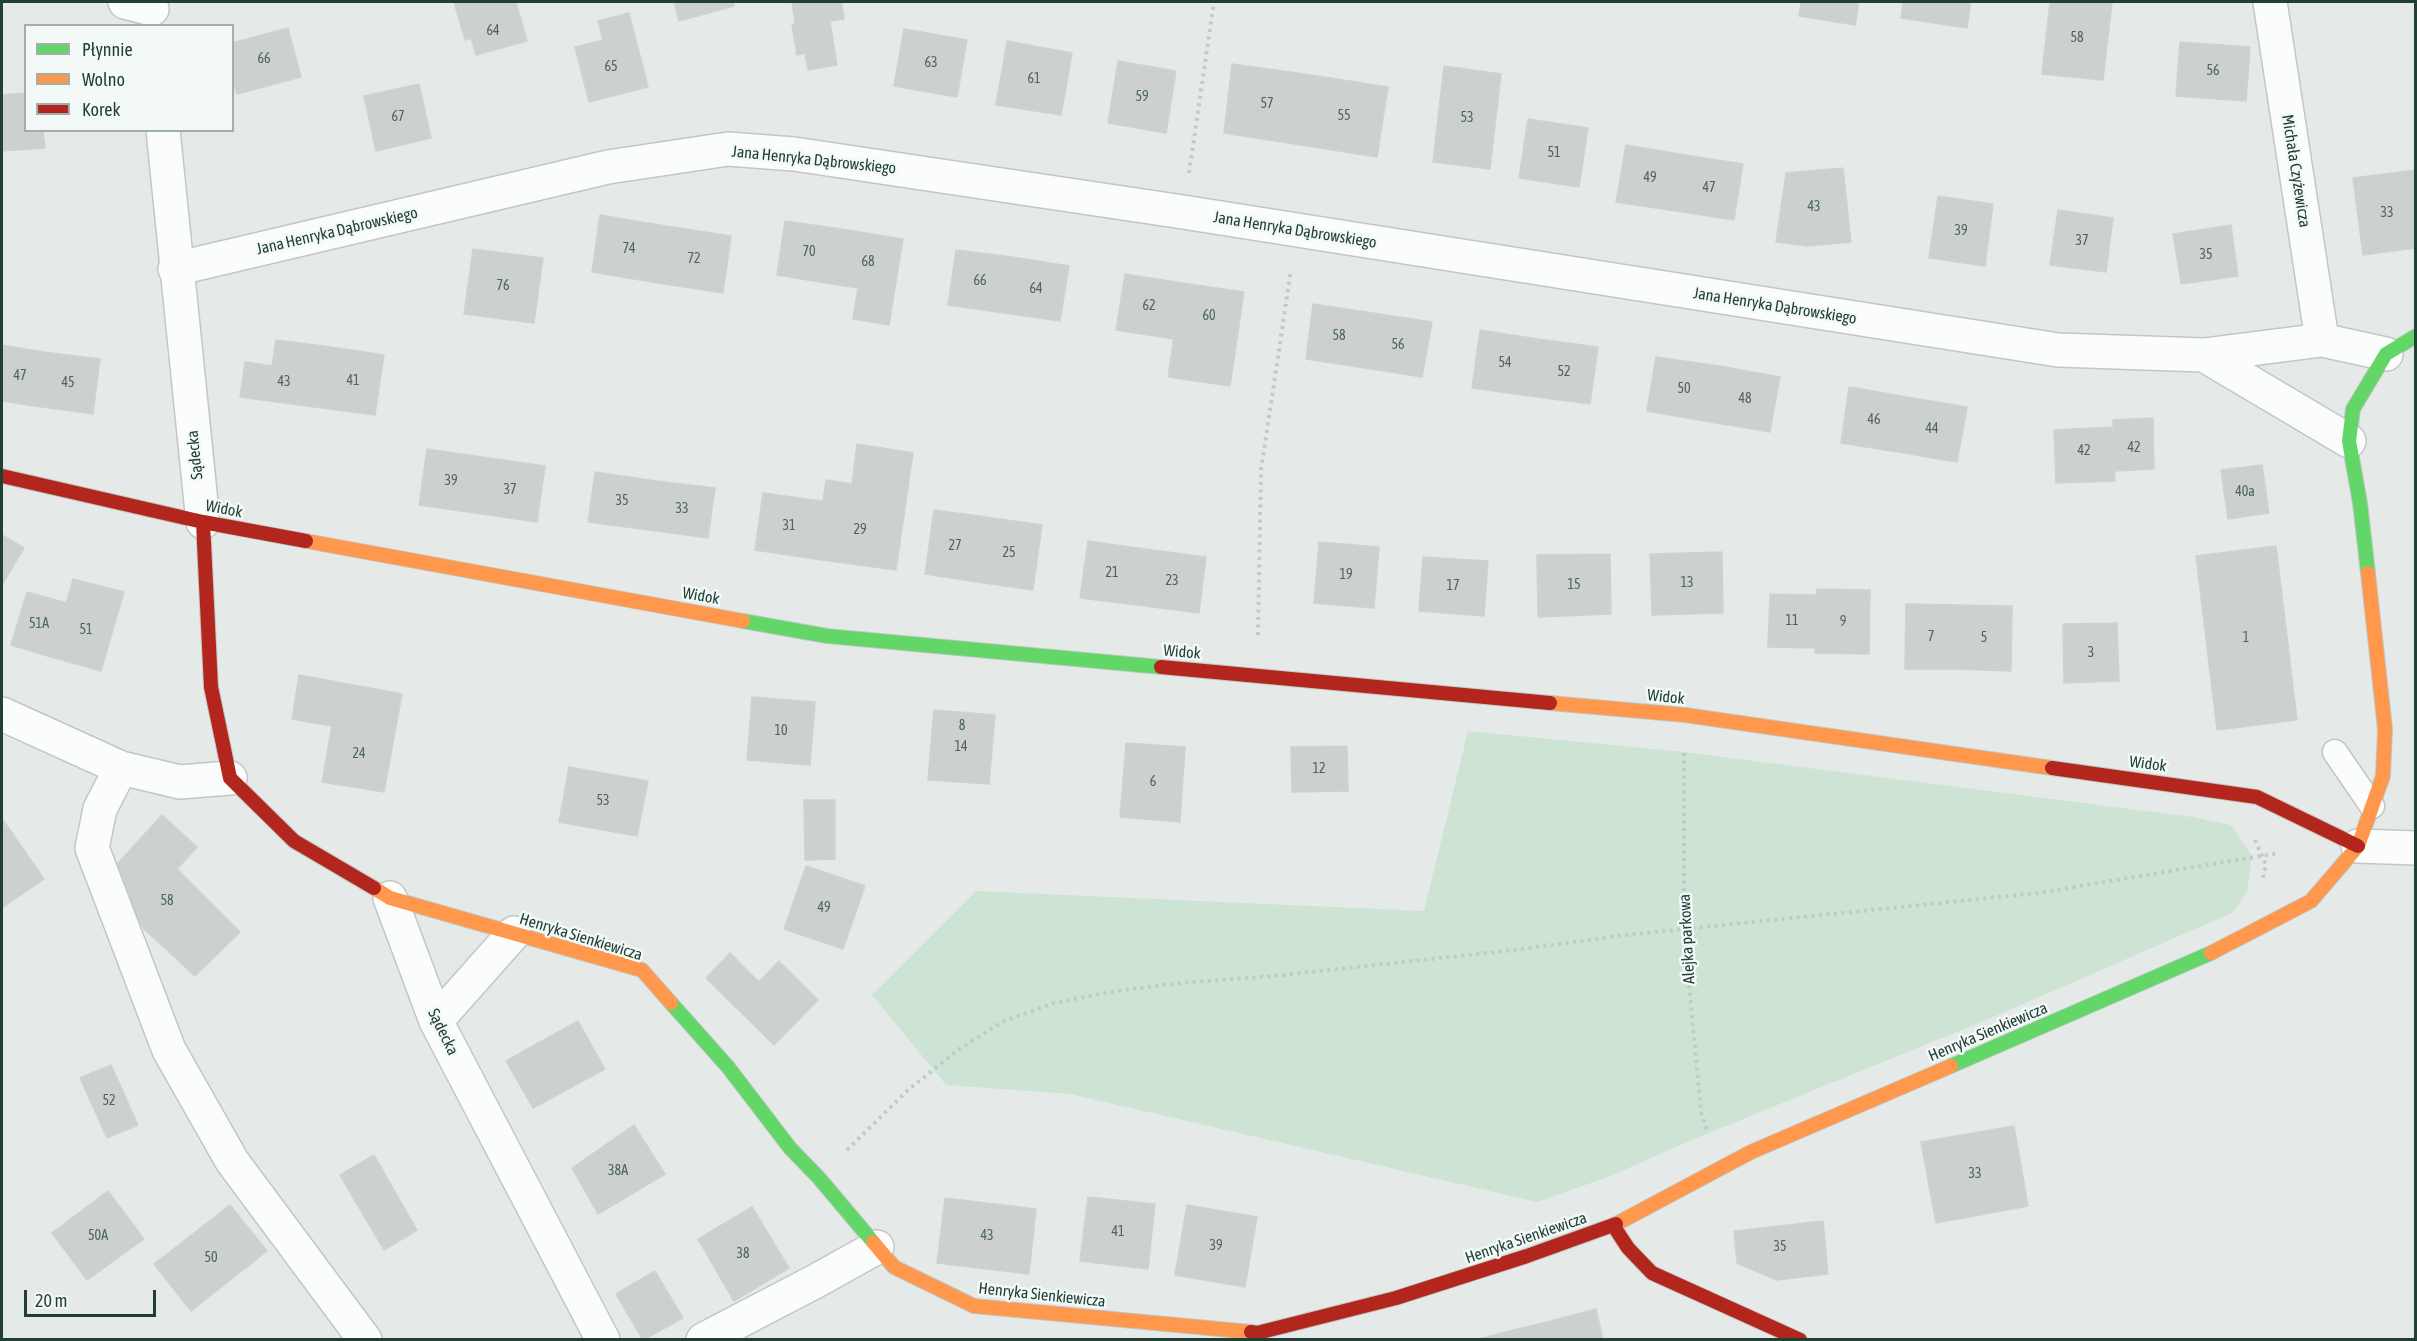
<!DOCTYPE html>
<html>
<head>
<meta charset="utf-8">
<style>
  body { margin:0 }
  #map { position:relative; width:2417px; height:1341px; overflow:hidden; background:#e5eae8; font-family:"Asap Condensed",sans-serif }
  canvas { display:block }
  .frame { position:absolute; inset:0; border:3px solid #213f37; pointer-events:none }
  .legend { position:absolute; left:24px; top:24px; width:210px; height:108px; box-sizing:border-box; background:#f3f9f6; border:2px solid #9fafaa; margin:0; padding:8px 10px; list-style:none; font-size:18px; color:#213f37 }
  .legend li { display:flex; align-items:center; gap:12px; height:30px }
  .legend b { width:30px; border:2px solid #9fafaa }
  .scale { position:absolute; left:24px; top:1290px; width:132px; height:27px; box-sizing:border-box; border:3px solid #213f37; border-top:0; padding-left:8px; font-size:18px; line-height:21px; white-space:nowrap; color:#213f37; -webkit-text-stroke:4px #f3f9f6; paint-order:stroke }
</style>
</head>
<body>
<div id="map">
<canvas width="2417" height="1341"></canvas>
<div class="frame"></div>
<ul class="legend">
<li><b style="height:8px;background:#63d668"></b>Płynnie</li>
<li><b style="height:8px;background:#ff974d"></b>Wolno</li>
<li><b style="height:8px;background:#b3261e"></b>Korek</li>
</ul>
<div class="scale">20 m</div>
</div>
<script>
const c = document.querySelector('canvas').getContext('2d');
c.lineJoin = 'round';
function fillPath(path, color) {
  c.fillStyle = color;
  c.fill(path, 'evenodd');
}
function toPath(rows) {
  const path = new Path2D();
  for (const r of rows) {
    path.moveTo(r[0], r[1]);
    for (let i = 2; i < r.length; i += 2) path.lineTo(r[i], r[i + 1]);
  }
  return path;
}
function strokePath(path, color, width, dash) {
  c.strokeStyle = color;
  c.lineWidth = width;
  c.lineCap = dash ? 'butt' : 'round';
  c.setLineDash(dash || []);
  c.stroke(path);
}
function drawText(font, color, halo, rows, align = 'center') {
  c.font = font + ' "Asap Condensed",sans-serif';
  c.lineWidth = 5;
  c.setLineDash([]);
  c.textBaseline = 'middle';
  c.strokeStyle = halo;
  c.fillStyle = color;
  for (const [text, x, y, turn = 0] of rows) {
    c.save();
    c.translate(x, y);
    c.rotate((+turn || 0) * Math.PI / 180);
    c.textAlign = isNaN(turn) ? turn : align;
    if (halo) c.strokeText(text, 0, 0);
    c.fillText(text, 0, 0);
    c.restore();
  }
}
fillPath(toPath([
  [1468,731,1684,752,2193,817,2231,825,2252,856,2247,892,2232,913,1996,1016,1699,1137,1608,1177,1537,1202,1070,1094,946,1085,872,995,976,891,1424,911]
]), '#cde4d4');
const building = toPath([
  [454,2,516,2,527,41,476,55,471,38,465,40,454,2],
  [674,2,733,2,734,6,679,21,674,2],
  [792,2,842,2,844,19,830,21,837,65,808,70,805,53,797,55,792,25,795,24,792,2],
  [1801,2,1859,2,1855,25,1799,16,1801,2],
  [1903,2,1971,2,1967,28,1901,18,1903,2],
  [2050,2,2112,2,2103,80,2042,74,2050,2],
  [629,13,648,87,589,102,575,47,603,40,598,21,629,13],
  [288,28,301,77,237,94,232,75,232,43,288,28],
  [904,29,967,40,957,97,894,86,904,29],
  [1007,41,1072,53,1061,115,996,105,1007,41],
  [2180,42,2250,47,2246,101,2176,96,2180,42],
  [1118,61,1176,71,1166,133,1108,123,1118,61],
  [1232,64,1311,75,1301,145,1224,133,1232,64],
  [1444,66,1501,74,1490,169,1433,162,1444,66],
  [1311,75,1388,87,1377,157,1301,145,1311,75],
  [419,84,431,138,376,151,364,96,419,84],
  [26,93,26,130,43,130,45,148,2,151,2,95,26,93],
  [1528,119,1588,128,1579,187,1519,178,1528,119],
  [1626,145,1685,155,1676,211,1616,202,1626,145],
  [1685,155,1743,164,1734,220,1676,211,1685,155],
  [1843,168,1851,242,1808,246,1776,242,1786,173,1843,168],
  [2416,170,2416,248,2363,255,2353,178,2416,170],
  [1938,196,1993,204,1985,266,1929,258,1938,196],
  [2058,210,2113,218,2106,272,2050,265,2058,210],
  [600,215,666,226,658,283,592,272,600,215],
  [785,221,841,229,832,284,777,275,785,221],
  [2231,225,2238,276,2181,284,2173,234,2231,225],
  [666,226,731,236,723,293,658,283,666,226],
  [841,229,903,239,889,325,853,319,858,288,832,284,841,229],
  [473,249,543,258,534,323,464,314,473,249],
  [956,250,1012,257,1004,313,948,305,956,250],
  [1012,257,1069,266,1060,321,1004,313,1012,257],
  [1125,274,1182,283,1174,339,1116,330,1125,274],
  [1182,283,1244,292,1230,386,1168,377,1182,283],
  [1313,304,1373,313,1365,368,1306,359,1313,304],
  [1373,313,1432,322,1422,377,1365,368,1373,313],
  [1480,330,1538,339,1530,396,1472,388,1480,330],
  [1538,339,1598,347,1590,404,1530,396,1538,339],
  [276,340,331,347,322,408,240,397,245,362,272,366,276,340],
  [2,345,43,352,35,406,2,401,2,345],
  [331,347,384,355,375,415,322,408,331,347],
  [43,352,100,359,93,414,35,406,43,352],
  [1656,357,1720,366,1710,422,1647,411,1656,357],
  [1720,366,1780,377,1770,432,1710,422,1720,366],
  [1849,387,1907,397,1898,452,1841,443,1849,387],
  [1907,397,1967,407,1957,462,1898,452,1907,397],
  [2153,418,2154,469,2115,471,2113,420,2153,418],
  [2113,427,2115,481,2056,483,2054,430,2113,427],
  [857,444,913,453,896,570,815,559,826,480,852,484,857,444],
  [427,449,482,457,475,513,419,505,427,449],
  [482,457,545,466,537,522,475,513,482,457],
  [2262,465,2269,513,2228,519,2221,470,2262,465],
  [595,472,656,481,649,530,588,522,595,472],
  [656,481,715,488,708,538,649,530,656,481],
  [763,493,822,501,815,559,755,550,763,493],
  [934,510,986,517,977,582,925,574,934,510],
  [986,517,1042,525,1033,590,977,582,986,517],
  [2,535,24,548,2,585,2,535],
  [1088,541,1145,549,1137,605,1080,598,1088,541],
  [1319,542,1379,547,1374,608,1314,603,1319,542],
  [2276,546,2297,720,2217,730,2196,556,2276,546],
  [1145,549,1206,557,1199,613,1137,605,1145,549],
  [1722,552,1723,613,1652,615,1650,554,1722,552],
  [1610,554,1611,614,1538,617,1537,555,1610,554],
  [1423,557,1488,561,1484,616,1419,611,1423,557],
  [73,579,124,592,101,671,51,657,73,579],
  [1817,589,1870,590,1869,654,1815,653,1817,589],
  [27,592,67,603,51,657,11,645,27,592],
  [1770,594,1816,595,1815,648,1768,647,1770,594],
  [1906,604,1958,605,1957,669,1905,669,1906,604],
  [1958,605,2012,606,2011,671,1957,669,1958,605],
  [2117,623,2119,681,2064,683,2063,624,2117,623],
  [299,675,402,694,384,792,322,782,332,726,292,719,299,675],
  [752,697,815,702,810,765,747,760,752,697],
  [934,710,995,715,989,784,928,780,934,710],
  [1126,743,1185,747,1180,822,1120,817,1126,743],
  [1347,746,1348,791,1292,792,1291,747,1347,746],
  [569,767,648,781,637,836,559,822,569,767],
  [804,800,835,800,835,859,805,860,804,800],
  [162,815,197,847,177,869,240,932,195,976,144,929,109,873,162,815],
  [3,820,44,879,2,908,2,821,3,820],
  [806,866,865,886,843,949,784,929,806,866],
  [730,953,759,982,779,961,818,1000,774,1045,706,978,730,953],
  [578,1021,605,1069,533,1108,506,1061,578,1021],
  [111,1065,138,1125,107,1138,80,1078,111,1065],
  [634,1125,665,1174,598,1214,572,1168,634,1125],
  [2014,1126,2028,1206,1936,1223,1921,1142,2014,1126],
  [374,1155,417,1230,384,1250,340,1175,374,1155],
  [108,1191,144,1239,87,1280,52,1233,108,1191],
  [1088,1197,1155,1204,1148,1269,1080,1261,1088,1197],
  [945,1198,1036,1209,1029,1274,937,1263,945,1198],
  [230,1205,267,1251,191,1311,154,1264,230,1205],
  [1187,1205,1257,1217,1245,1287,1175,1275,1187,1205],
  [752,1207,789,1268,734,1301,698,1239,752,1207],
  [1823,1221,1828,1274,1777,1280,1737,1263,1734,1231,1823,1221],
  [655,1271,683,1318,643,1340,616,1294,655,1271],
  [1596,1309,1603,1340,1551,1340,1547,1322,1596,1309],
  [1547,1322,1551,1340,1503,1340,1501,1333,1547,1322],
  [1501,1333,1503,1340,1476,1340,1501,1333]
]);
fillPath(building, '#ccd1cf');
strokePath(building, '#cdd3d1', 1.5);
const lane = toPath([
  [2335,752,2372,806]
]);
const street = toPath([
  [125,2,152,9],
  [2270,2,2322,340],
  [163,130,203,522],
  [175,269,608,167,728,149,794,154,1183,212,2058,350,2204,355,2322,340,2386,354],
  [2204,355,2349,441],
  [2,714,121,768,180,782,230,778],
  [121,768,100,809,92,848,169,1050,232,1161,365,1340],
  [2358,846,2416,848],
  [390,898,436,1021,603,1340],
  [436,1021,514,933],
  [703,1340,816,1281,877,1247]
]);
const fast = toPath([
  [2368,573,2360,503,2349,441,2353,409,2386,354,2416,336],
  [743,621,827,636,1161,667],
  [671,1003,728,1067,790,1148,819,1178,873,1242],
  [1951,1066,2211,953]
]);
const slow = toPath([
  [306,541,743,621],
  [1550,703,1685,715,2052,768],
  [374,888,390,898,642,970,671,1003],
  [2211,953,2311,901,2358,846,2383,776,2385,729,2368,573],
  [1616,1224,1751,1152,1951,1066],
  [873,1242,894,1267,974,1306,1251,1332]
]);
const jam = toPath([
  [2,476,203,522,306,541],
  [203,522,211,687,230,778,294,841,374,888],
  [1161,667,1550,703],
  [2052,768,2257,797,2358,846],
  [1613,1225,1628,1248,1652,1273,1800,1340],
  [1251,1332,1257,1333,1396,1298,1527,1256,1616,1224]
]);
strokePath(lane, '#c2c7c5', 27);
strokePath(street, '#c2c7c5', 36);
strokePath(fast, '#c0c8c5', 16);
strokePath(slow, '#c0c8c5', 16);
strokePath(jam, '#c0c8c5', 16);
strokePath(toPath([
  [1189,173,1214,2],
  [1258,635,1261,470,1291,270],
  [1684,753,1684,931,1701,1112,1707,1131],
  [2255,840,2266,865,2262,881],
  [847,1150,908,1090,958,1050,1004,1021,1054,1003,1115,991,1181,983,1273,976,1514,950,1625,935,2038,893,2279,853]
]), '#c1cac7', 4, [3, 4.5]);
strokePath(lane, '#fbfcfc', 24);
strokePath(street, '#fbfcfc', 33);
strokePath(fast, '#63d668', 14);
strokePath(slow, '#ff974d', 14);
strokePath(jam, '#b3261e', 14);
drawText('14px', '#4c645e', null, [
  ["64",493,31],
  ["58",2077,38],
  ["66",264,59],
  ["63",931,63],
  ["65",611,67],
  ["56",2213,71],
  ["61",1034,79],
  ["59",1142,97],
  ["57",1267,104],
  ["55",1344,116],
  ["67",398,117],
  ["53",1467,118],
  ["51",1554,153],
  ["49",1650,178],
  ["47",1709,188],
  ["43",1814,207],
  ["33",2387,213],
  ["39",1961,231],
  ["37",2082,241],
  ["74",629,249],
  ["70",809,252],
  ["35",2206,255],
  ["72",694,259],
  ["68",868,262],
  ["66",980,281],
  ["76",503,286],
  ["64",1036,289],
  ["62",1149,306],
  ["60",1209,316],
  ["58",1339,336],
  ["56",1398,345],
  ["54",1505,363],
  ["52",1564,372],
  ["47",20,376],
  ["41",353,381],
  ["43",284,382],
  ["45",68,383],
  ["50",1684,389],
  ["48",1745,399],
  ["46",1874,420],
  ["44",1932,429],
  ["42",2134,448],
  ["42",2084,451],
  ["39",451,481],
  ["37",510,490],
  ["40a",2245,492],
  ["35",622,501],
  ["33",682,509],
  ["31",789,526],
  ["29",860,530],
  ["27",955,546],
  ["25",1009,553],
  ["21",1112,573],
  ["19",1346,575],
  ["23",1172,581],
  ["13",1687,583],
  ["15",1574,585],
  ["17",1453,586],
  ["11",1792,621],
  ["9",1843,622],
  ["51A",39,624],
  ["51",86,630],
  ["7",1931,637],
  ["5",1984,638],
  ["1",2246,638],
  ["3",2091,653],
  ["8",962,726],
  ["10",781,731],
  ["14",961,747],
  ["24",359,754],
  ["12",1319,769],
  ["6",1153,782],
  ["53",603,801],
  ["58",167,901],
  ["49",824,908],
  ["52",109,1101],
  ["38A",618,1171],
  ["33",1975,1174],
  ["41",1118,1232],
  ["50A",98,1236],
  ["43",987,1236],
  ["39",1216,1246],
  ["35",1780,1247],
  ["38",743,1254],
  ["50",211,1258]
]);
drawText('16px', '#213f37', '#f3f9f6', [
  ["Jana Henryka Dąbrowskiego",814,160,6],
  ["Michała Czyżewicza",2296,171,81],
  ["Jana Henryka Dąbrowskiego",1295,230,9],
  ["Jana Henryka Dąbrowskiego",337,231,-13],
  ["Jana Henryka Dąbrowskiego",1775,306,9],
  ["Sądecka",195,455,-96],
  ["Widok",224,509,11],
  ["Widok",701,596,10],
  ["Widok",1182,652,5],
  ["Widok",1666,697,6],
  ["Widok",2148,764,8],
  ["Henryka Sienkiewicza",581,937,17],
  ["Alejka parkowa",1687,939,-93],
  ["Sądecka",443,1032,64],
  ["Henryka Sienkiewicza",1988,1032,-23],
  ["Henryka Sienkiewicza",1526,1238,-19],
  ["Henryka Sienkiewicza",1042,1295,6]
]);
</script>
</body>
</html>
